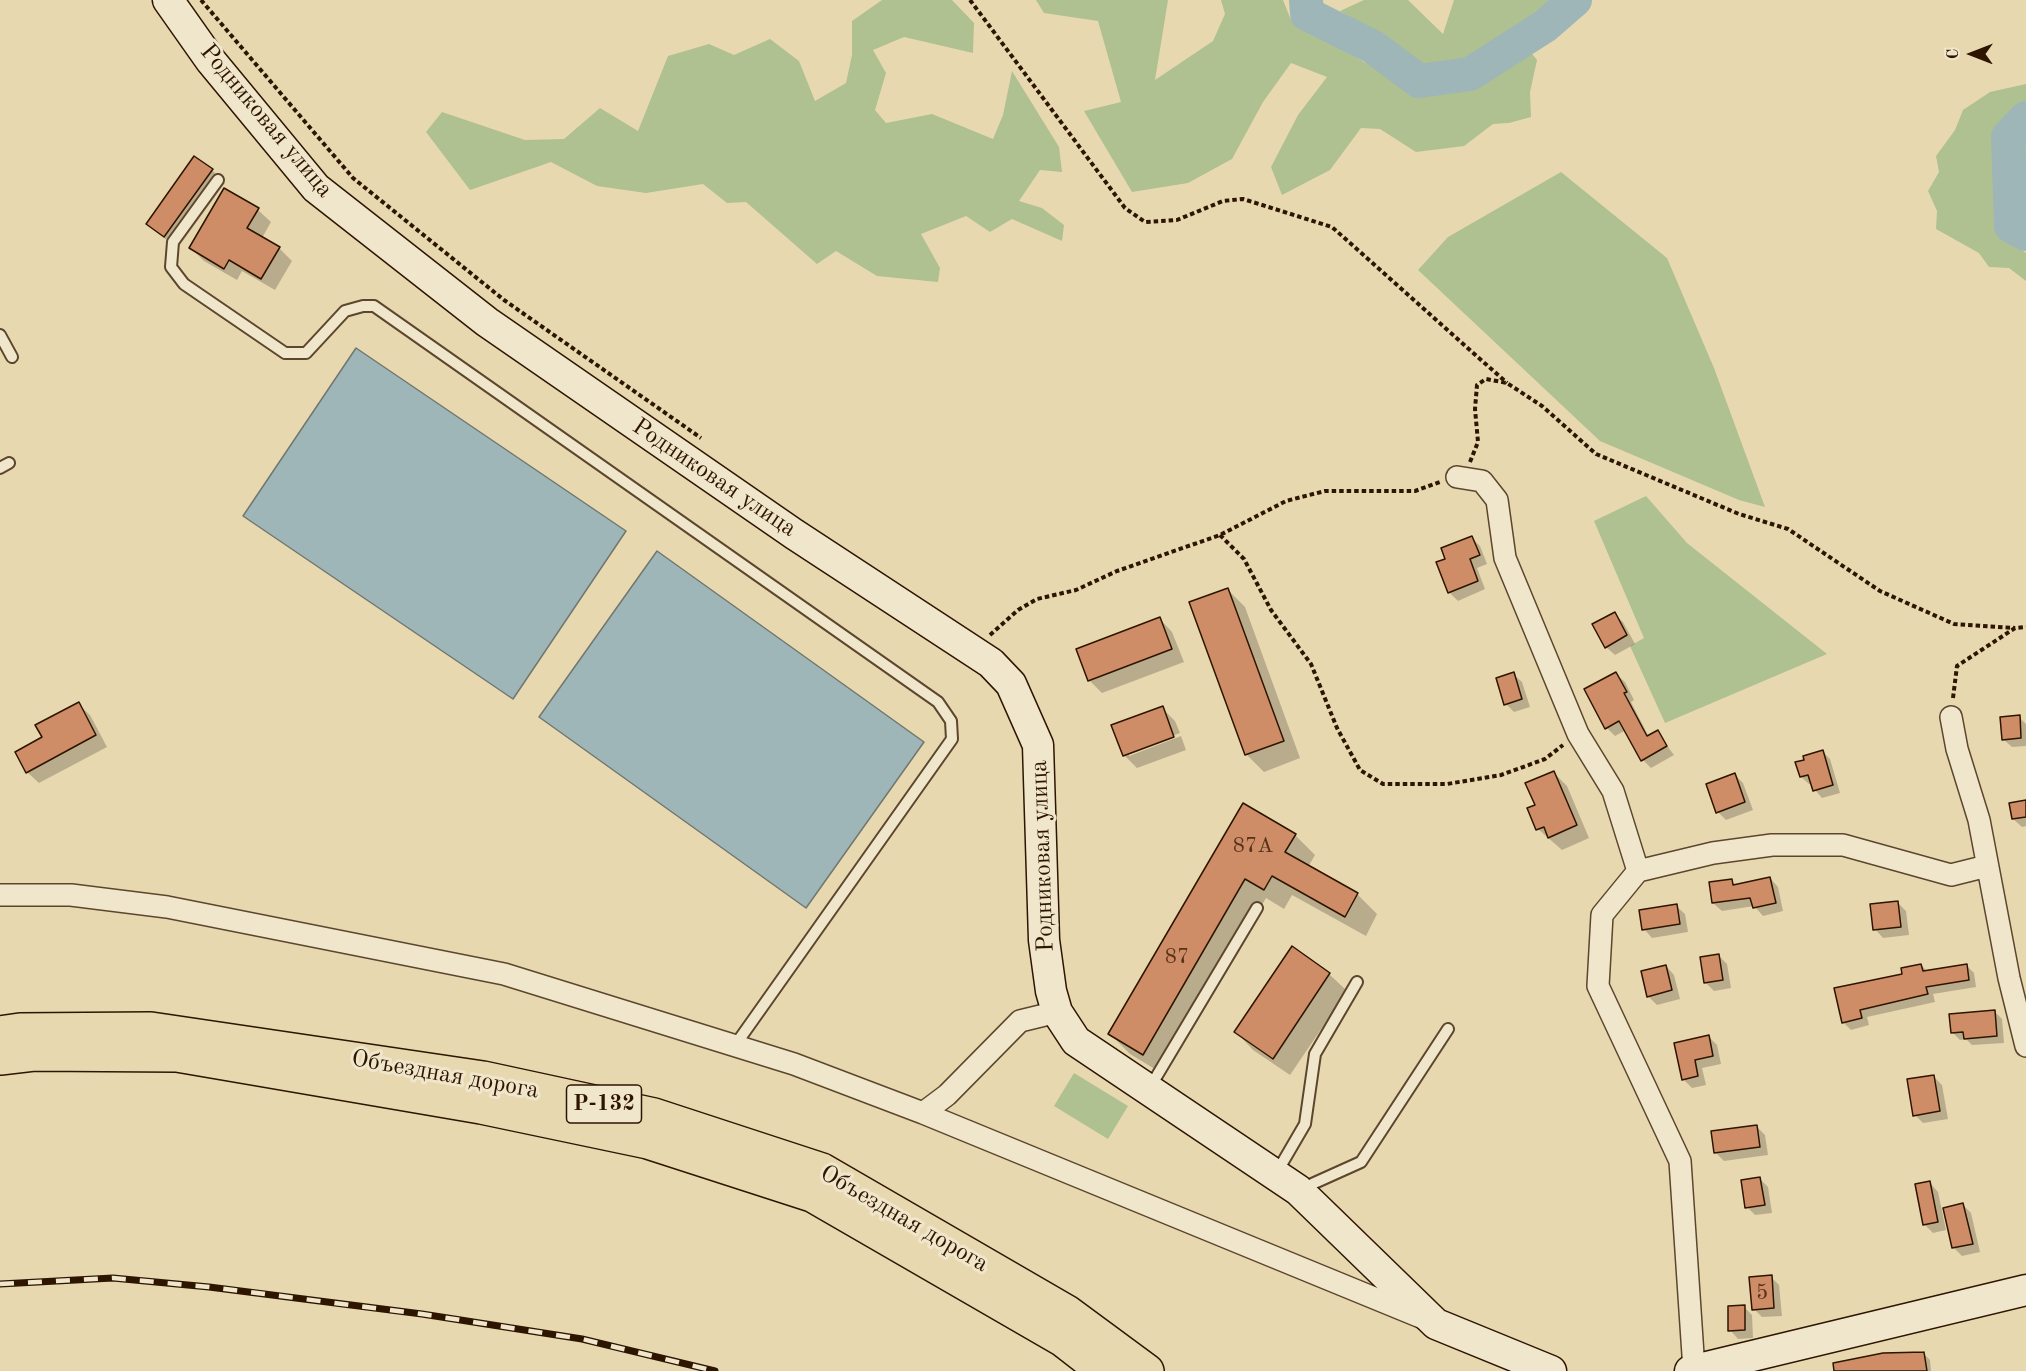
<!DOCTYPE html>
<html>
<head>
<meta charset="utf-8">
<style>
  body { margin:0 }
  #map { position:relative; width:2026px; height:1371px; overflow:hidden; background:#e8d8b0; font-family:"Old Standard TT",serif }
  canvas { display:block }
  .north { position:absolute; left:1942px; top:24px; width:60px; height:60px; -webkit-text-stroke:4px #f0e6cc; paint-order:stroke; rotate:270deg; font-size:16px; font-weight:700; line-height:24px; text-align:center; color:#2e1500 }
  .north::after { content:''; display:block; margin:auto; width:21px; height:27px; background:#2e1500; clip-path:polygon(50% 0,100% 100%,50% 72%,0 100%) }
</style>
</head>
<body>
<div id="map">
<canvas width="2026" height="1371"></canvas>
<div class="north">С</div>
</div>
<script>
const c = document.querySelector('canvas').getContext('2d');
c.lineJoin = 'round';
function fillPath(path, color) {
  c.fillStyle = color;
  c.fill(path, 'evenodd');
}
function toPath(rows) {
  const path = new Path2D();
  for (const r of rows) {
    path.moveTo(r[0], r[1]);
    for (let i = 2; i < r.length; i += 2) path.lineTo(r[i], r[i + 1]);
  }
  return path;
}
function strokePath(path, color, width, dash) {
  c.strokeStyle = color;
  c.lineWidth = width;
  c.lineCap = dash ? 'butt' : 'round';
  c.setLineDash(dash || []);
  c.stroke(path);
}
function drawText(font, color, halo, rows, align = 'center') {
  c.font = font + ' "Old Standard TT",serif';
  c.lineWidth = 6;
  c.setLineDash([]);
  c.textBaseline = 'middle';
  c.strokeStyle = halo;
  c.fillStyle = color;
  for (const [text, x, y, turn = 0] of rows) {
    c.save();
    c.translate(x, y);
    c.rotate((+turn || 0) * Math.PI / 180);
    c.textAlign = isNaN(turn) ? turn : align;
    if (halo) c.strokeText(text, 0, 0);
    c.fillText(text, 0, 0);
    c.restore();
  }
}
fillPath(toPath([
  [882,0,952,0,974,23,973,53,904,37,873,50,886,73,875,110,886,123,932,114,993,139,1003,115,1012,71,1059,147,1062,172,1040,170,1019,201,1042,208,1064,225,1062,241,1012,219,990,232,966,216,921,234,940,268,938,282,877,276,836,251,817,264,746,202,727,203,703,184,646,193,597,186,551,162,470,190,426,132,442,112,525,140,564,139,600,108,638,131,668,56,709,44,734,55,770,39,799,61,815,101,846,83,852,55,852,21],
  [1036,0,1168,0,1155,80,1213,41,1225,14,1221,0,1283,0,1291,20,1404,85,1486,82,1529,50,1537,60,1530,92,1531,117,1509,123,1493,124,1464,146,1416,152,1380,129,1361,128,1330,170,1282,195,1271,167,1298,115,1327,77,1291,63,1263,102,1232,159,1188,183,1132,192,1084,111,1121,102,1098,21,1044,13],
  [1364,0,1408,0,1443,34,1454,0,1556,0,1477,61,1421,73,1388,42,1340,11],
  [2026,84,2026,101,2000,136,2001,228,2009,241,2026,253,2026,281,2009,268,1989,267,1979,253,1936,229,1937,211,1928,191,1939,172,1936,156,1955,130,1963,110,1990,92],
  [2026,135,2026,227,2019,223,2014,175,2022,141],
  [1561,172,1667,258,1714,368,1765,507,1739,500,1600,441,1418,270,1448,237],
  [1646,496,1687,543,1827,654,1665,723,1630,646,1644,638,1594,521],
  [1074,1073,1128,1106,1108,1139,1054,1106]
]), '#afc091');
const water = toPath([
  [356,348,626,531,513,699,243,516,356,348],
  [657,551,924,742,806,908,539,717,657,551]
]);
fillPath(water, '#9eb6b8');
strokePath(water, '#71766e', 1.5);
fillPath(toPath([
  [212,170,225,183,177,249,148,224],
  [258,210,271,222,262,238,279,248,292,261,275,290,242,271,237,280,204,261,191,248],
  [1471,537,1480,546,1487,564,1477,568,1485,589,1458,601,1449,592,1447,559],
  [1227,589,1245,607,1300,758,1264,772,1246,754],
  [1614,614,1623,622,1635,644,1615,655,1606,647],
  [1160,619,1172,632,1184,662,1102,693,1089,680,1078,650],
  [1513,674,1522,682,1530,707,1514,712,1506,704],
  [1616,674,1625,682,1634,700,1631,702,1649,737,1657,732,1674,755,1651,768,1643,760,1626,730,1615,736,1607,728],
  [78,704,90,715,107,747,39,783,27,772,44,738],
  [1162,708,1175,721,1180,733,1129,752,1129,756,1181,736,1186,750,1137,768,1124,755],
  [2019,717,2026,724,2026,746,2012,747,2003,739],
  [1822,751,1830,759,1840,793,1822,798,1815,790,1813,783,1809,784,1801,777,1806,761],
  [1554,773,1567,786,1589,838,1562,850,1538,829,1537,806],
  [1734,774,1743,783,1753,810,1726,820,1718,812],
  [2026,801,2026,826,2022,827,2013,819],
  [1244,805,1295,835,1315,855,1308,867,1357,894,1377,914,1366,936,1292,895,1284,909,1266,898,1163,1074,1130,1054,1110,1034],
  [1770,878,1778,887,1783,911,1763,916,1754,906,1722,911,1713,903,1731,880,1737,886],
  [1897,902,1906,911,1909,935,1883,938,1875,929],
  [1676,906,1685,914,1688,932,1652,938,1644,929],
  [1719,956,1727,964,1731,988,1714,991,1705,982],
  [1921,965,1927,971,1966,965,1974,973,1976,987,1933,994,1935,1002,1867,1017,1869,1025,1851,1030,1843,1022,1904,975],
  [1666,966,1674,975,1680,999,1657,1005,1648,996],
  [1329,974,1347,991,1290,1075,1253,1050,1236,1032],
  [1994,1011,2002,1019,2004,1043,1972,1045,1966,1039,1960,1040,1952,1032],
  [1709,1037,1717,1045,1721,1064,1702,1068,1706,1085,1692,1088,1683,1079],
  [1933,1076,1942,1085,1948,1119,1923,1123,1915,1115],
  [1757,1127,1765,1135,1768,1155,1724,1161,1715,1152],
  [1760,1179,1768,1187,1772,1213,1755,1215,1747,1207],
  [1930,1183,1938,1192,1946,1230,1933,1233,1924,1224],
  [1963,1205,1971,1213,1980,1252,1962,1256,1954,1248],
  [1771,1277,1779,1285,1782,1316,1762,1317,1754,1309],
  [1744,1307,1752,1315,1753,1338,1738,1339,1730,1330],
  [1924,1354,1930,1360,1931,1371,1850,1371]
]), '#0003');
strokePath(toPath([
  [1306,0,1307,14,1373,47,1419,81,1470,74,1545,26,1575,0],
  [2026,118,2008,137,2011,226,2026,234]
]), '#9eb6b8', 34);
const building = toPath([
  [194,156,213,169,164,237,146,224,194,156],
  [224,188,259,208,247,228,280,247,261,279,229,260,224,269,189,248,224,188],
  [1472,536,1480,555,1470,559,1478,581,1448,593,1436,562,1445,559,1441,548,1472,536],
  [1228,588,1284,741,1245,755,1189,602,1228,588],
  [1615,612,1627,635,1605,648,1592,624,1615,612],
  [1160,617,1172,649,1088,681,1076,649,1160,617],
  [1514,672,1522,699,1504,705,1496,678,1514,672],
  [1616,672,1627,692,1624,693,1647,736,1658,730,1667,746,1641,761,1619,721,1605,729,1584,689,1616,672],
  [79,702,96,735,26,773,15,752,42,737,35,725,79,702],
  [1163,706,1174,737,1123,756,1111,725,1163,706],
  [2020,715,2021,738,2002,740,2000,717,2020,715],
  [1823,750,1833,785,1813,791,1808,775,1800,777,1795,762,1804,760,1803,756,1823,750],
  [1554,771,1577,825,1548,838,1544,827,1536,830,1527,808,1535,805,1525,783,1554,771],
  [1735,773,1745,802,1716,813,1706,784,1735,773],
  [2026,800,2026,817,2012,819,2009,803,2026,800],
  [1243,803,1296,834,1285,852,1358,893,1345,917,1272,876,1264,890,1245,879,1143,1055,1108,1034,1243,803],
  [1770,877,1776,903,1753,908,1750,898,1712,903,1709,882,1732,879,1733,885,1770,877],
  [1898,901,1901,927,1873,930,1870,904,1898,901],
  [1677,904,1680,924,1642,930,1639,910,1677,904],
  [1292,946,1330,973,1273,1059,1234,1032,1292,946],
  [1719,954,1723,980,1704,983,1700,957,1719,954],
  [1921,964,1923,971,1967,964,1969,980,1926,987,1928,994,1860,1010,1862,1018,1842,1023,1834,988,1902,974,1901,968,1921,964],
  [1666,965,1672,990,1647,997,1641,971,1666,965],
  [1995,1010,1997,1036,1964,1039,1963,1032,1951,1033,1949,1014,1995,1010],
  [1709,1035,1713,1056,1695,1060,1698,1076,1682,1080,1674,1043,1709,1035],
  [1934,1075,1940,1111,1913,1116,1907,1079,1934,1075],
  [1757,1125,1760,1147,1714,1153,1711,1131,1757,1125],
  [1760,1177,1765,1205,1745,1208,1741,1180,1760,1177],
  [1930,1181,1938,1222,1923,1225,1915,1184,1930,1181],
  [1963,1203,1973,1244,1952,1248,1943,1208,1963,1203],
  [1772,1275,1774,1308,1752,1310,1749,1277,1772,1275],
  [1745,1305,1745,1330,1728,1331,1728,1306,1745,1305],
  [1924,1352,1927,1371,1834,1371,1833,1363,1883,1353,1924,1352]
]);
fillPath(building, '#ce8c67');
strokePath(building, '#2e1500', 1.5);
const lane = toPath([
  [218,180,173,242,171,267,184,284,285,353,306,353,345,311,363,306,374,306,938,702,951,721,952,739,736,1044],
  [0,335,12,357],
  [0,468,9,463],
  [1149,1089,1257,908],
  [1277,1172,1305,1124,1315,1054,1357,982],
  [1301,1189,1361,1162,1448,1029]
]);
const street = toPath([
  [1457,477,1482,481,1497,500,1505,558,1578,734,1613,791,1638,871,1602,915,1598,986,1680,1161,1694,1370],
  [1951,717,1957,749,1979,820,2009,978,2026,1046],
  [1638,871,1713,853,1772,845,1843,845,1951,875,1987,866],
  [0,895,71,895,167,907,504,974,794,1064,923,1113,1423,1318],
  [923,1113,947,1095,1020,1021,1057,1012]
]);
const secondary = toPath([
  [168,0,211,61,316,188,487,322,794,534,991,663,1011,684,1038,745,1044,940,1051,991,1057,1012,1076,1041,1298,1190,1436,1324,1551,1371],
  [1690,1371,2026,1290]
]);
const highway = toPath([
  [0,1033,20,1030,151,1029,483,1078,654,1115,822,1170,1067,1312,1147,1371],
  [0,1058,34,1054,177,1055,481,1107,648,1142,812,1195,1063,1340,1103,1371]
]);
strokePath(lane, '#5c462c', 14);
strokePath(street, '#5c462c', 24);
strokePath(secondary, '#2e1500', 33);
strokePath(highway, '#2e1500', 36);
strokePath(toPath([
  [201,0,353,178,504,300,701,438],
  [970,0,1125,208,1145,222,1177,220,1223,201,1243,199,1332,227,1507,383],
  [1470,462,1478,442,1475,409,1477,385,1486,379,1507,383,1542,406,1596,454,1739,514,1788,529,1880,591,1954,624,2015,628],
  [1220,535,1244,559,1271,610,1311,664,1337,728,1360,770,1383,784,1447,784,1501,775,1545,759,1563,745],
  [990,635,1018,610,1037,599,1076,590,1117,571,1220,535,1286,501,1325,491,1415,491,1440,482],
  [1953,698,1957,666,2015,628,2026,627]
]), '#2e1500', 4, [4.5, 3]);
strokePath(lane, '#f0e6cc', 10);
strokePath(street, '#f0e6cc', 21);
strokePath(secondary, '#f0e6cc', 30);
strokePath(highway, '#e8d8b0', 33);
const rail = toPath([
  [0,1284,113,1278,209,1287,422,1314,582,1339,715,1371]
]);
strokePath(rail, '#2e1500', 7);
strokePath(rail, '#f0e6cc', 4.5, [14]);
drawText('21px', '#56331a', null, [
  ["87А",1253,846],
  ["87",1177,957],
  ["5",1762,1293]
]);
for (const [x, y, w] of [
  [604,1104,75]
]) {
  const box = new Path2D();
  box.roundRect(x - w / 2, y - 19, w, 38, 4.5);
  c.fillStyle = '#f0e6cc';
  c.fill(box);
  strokePath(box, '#2e1500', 1.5);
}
drawText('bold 22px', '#2e1500', null, [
  ["Р-132",604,1104]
]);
drawText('24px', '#2e1500', '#f0e6cc', [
  ["Родниковая улица",266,121,50],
  ["Родниковая улица",714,478,34],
  ["Родниковая улица",1043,856,-92],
  ["Объездная дорога",445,1075,10],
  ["Объездная дорога",904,1219,30]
]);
</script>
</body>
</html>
